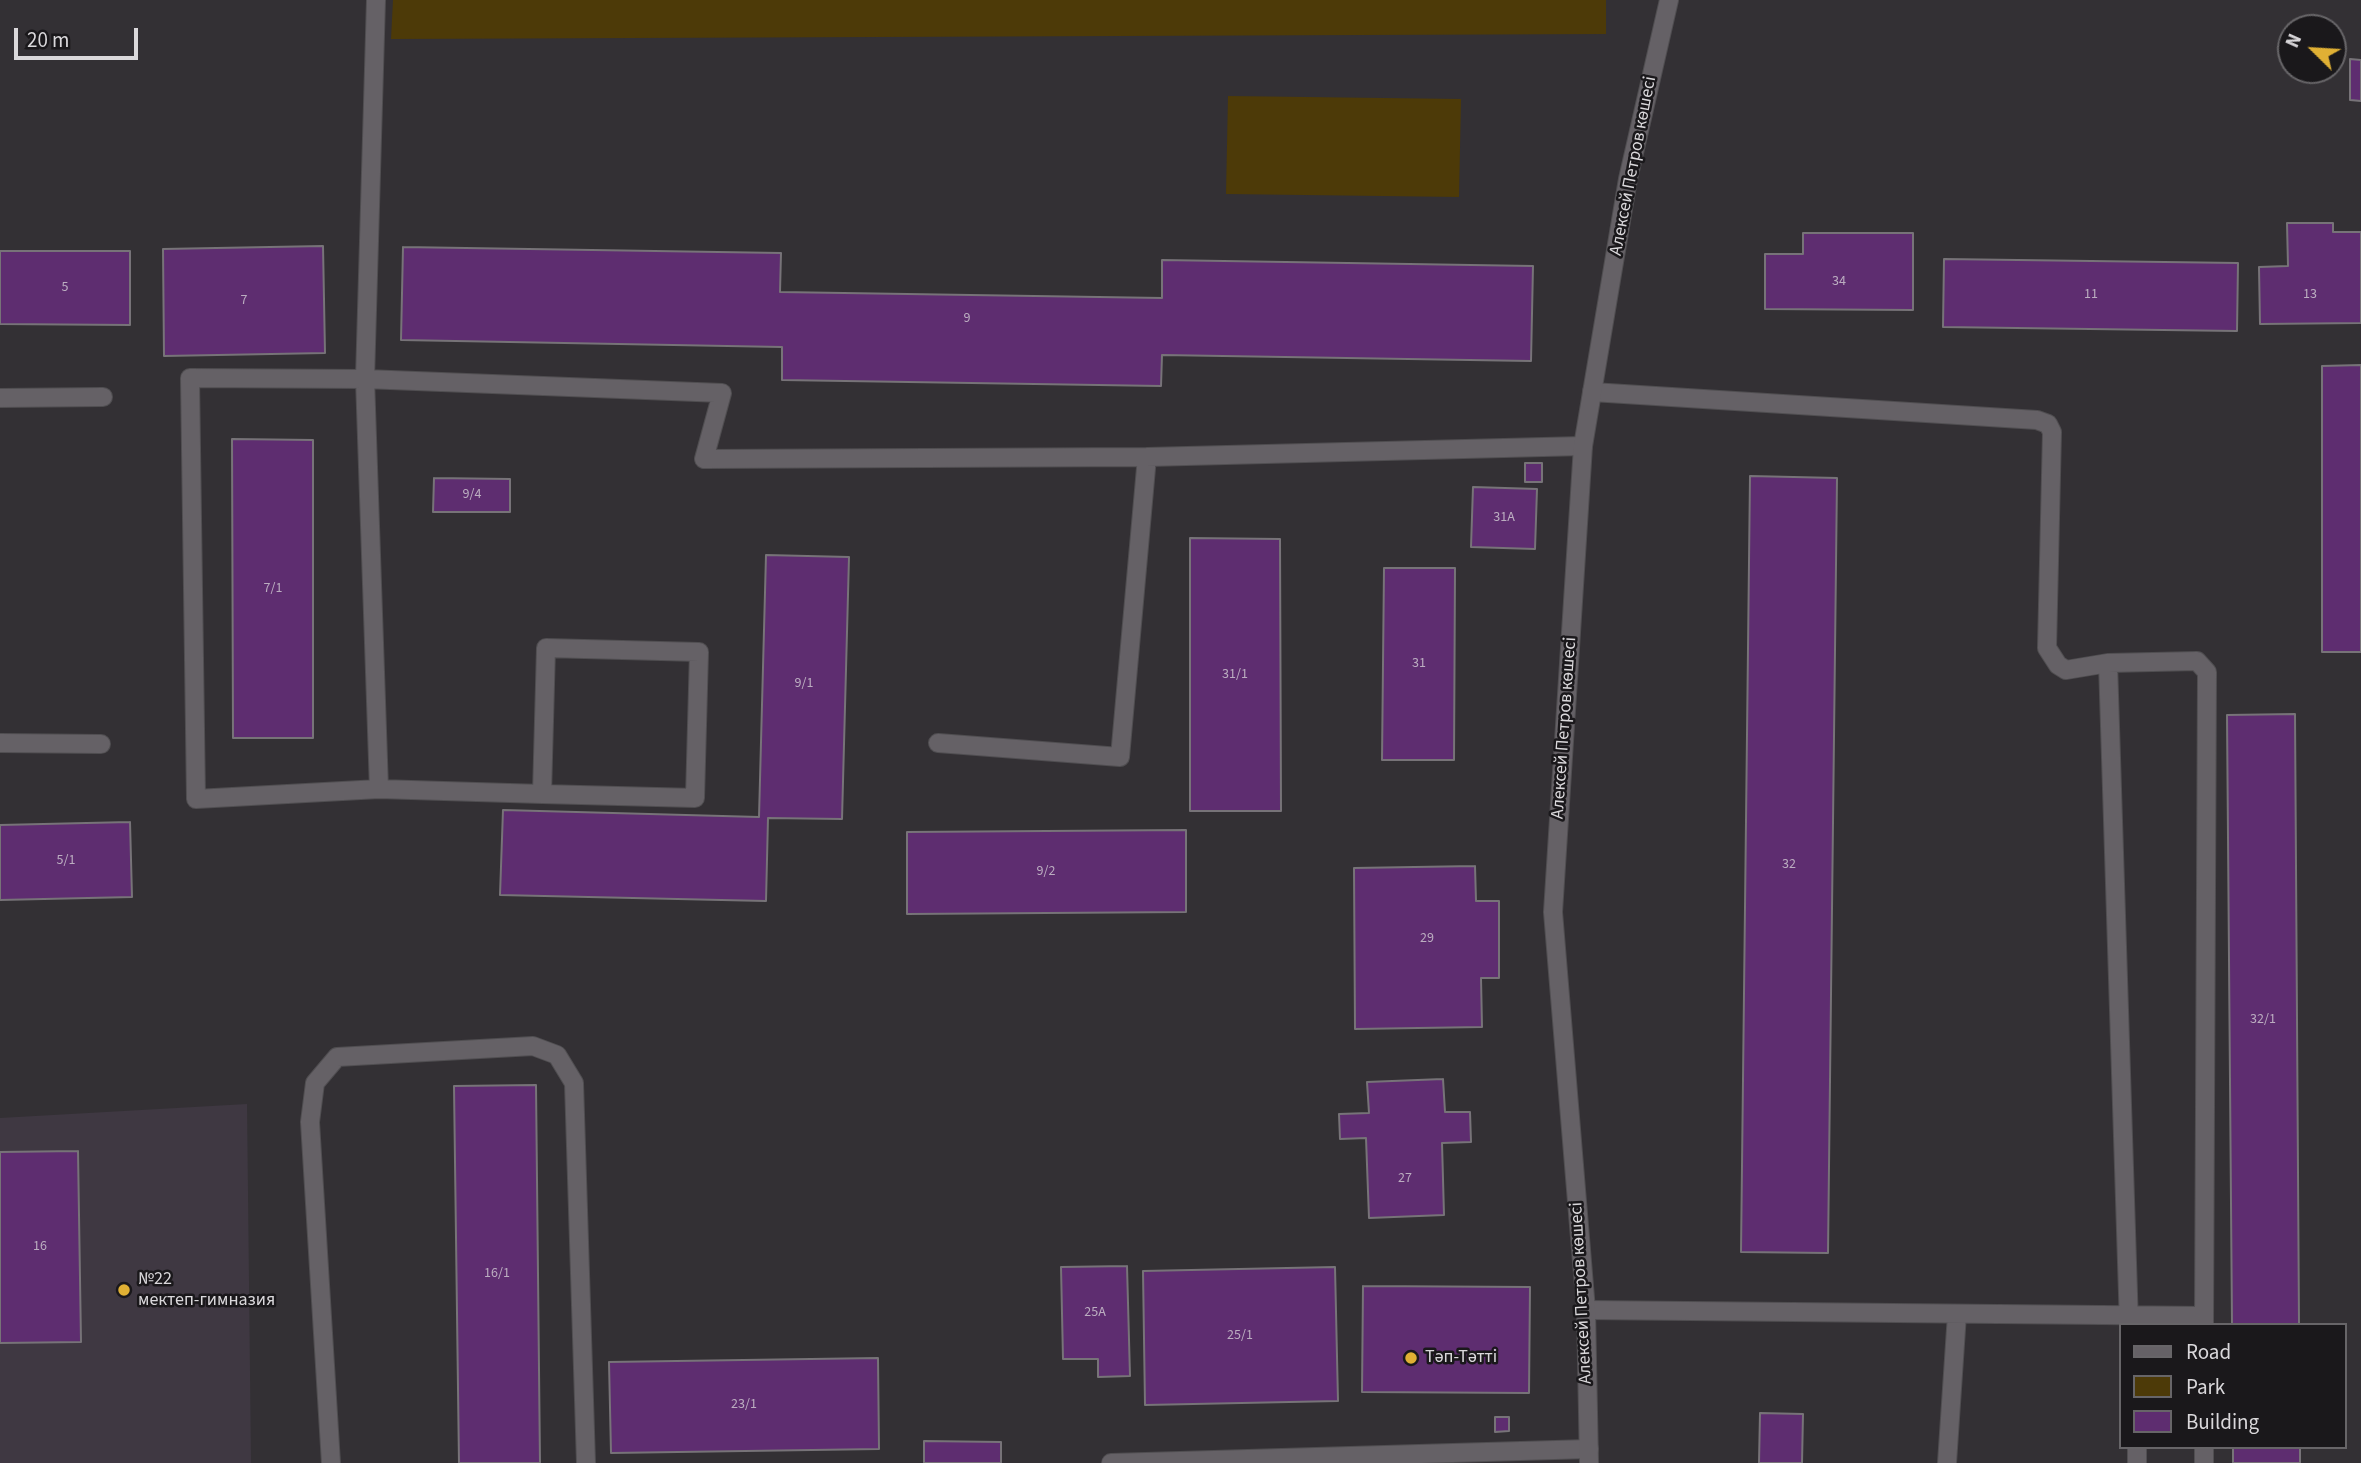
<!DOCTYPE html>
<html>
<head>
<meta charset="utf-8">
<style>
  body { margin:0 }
  #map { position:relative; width:2361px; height:1463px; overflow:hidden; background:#333034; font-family:"Source Sans 3",sans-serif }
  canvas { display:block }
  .legend { position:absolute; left:2119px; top:1323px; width:228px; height:126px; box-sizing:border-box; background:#1a181b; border:2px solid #676568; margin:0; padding:9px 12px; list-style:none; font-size:21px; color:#dad8db }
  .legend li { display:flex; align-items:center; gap:14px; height:35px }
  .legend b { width:35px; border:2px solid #676568 }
  .north { position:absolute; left:2277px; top:14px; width:70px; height:70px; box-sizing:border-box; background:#1a181b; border:2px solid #676568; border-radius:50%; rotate:294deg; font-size:19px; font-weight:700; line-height:28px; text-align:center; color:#dad8db }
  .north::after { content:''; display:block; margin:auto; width:24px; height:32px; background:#e0b034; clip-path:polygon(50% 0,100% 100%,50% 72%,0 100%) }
  .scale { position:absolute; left:14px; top:28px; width:124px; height:32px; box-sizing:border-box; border:4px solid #dad8db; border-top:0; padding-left:9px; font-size:21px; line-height:24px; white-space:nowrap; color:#dad8db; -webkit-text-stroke:5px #1a181b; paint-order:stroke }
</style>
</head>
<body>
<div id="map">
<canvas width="2361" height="1463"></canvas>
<ul class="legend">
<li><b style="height:9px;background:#656166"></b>Road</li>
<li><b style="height:19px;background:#4d3a08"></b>Park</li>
<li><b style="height:19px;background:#5e2d70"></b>Building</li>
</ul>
<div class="north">N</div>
<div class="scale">20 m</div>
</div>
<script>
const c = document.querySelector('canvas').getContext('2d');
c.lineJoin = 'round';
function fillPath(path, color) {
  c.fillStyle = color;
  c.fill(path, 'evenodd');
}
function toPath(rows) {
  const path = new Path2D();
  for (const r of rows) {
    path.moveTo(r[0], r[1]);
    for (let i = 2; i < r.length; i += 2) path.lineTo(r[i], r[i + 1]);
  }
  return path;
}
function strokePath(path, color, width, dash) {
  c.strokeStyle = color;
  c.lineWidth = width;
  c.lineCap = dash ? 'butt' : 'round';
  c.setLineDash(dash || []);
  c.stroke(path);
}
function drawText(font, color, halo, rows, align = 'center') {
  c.font = font + ' "Source Sans 3",sans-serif';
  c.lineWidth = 5;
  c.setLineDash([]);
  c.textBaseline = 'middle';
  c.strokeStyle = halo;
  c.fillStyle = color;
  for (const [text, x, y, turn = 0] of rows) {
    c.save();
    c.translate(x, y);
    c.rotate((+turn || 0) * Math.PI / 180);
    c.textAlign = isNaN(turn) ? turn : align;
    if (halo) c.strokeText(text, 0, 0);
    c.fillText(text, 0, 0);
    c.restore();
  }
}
fillPath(toPath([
  [247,1104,251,1463,0,1463,0,1118]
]), '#3f3842');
fillPath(toPath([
  [393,0,1606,0,1606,34,391,39],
  [1228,96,1461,99,1459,197,1226,194]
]), '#4d3a08');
const building = toPath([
  [2350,59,2361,60,2361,101,2350,100,2350,59],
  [2287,223,2333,223,2333,232,2361,232,2361,323,2260,324,2259,267,2288,266,2287,223],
  [1803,233,1913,233,1913,310,1765,309,1765,254,1803,254,1803,233],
  [323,246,325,353,164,356,163,249,323,246],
  [403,247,781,253,780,292,1162,298,1162,260,1533,266,1531,361,1162,355,1161,386,782,380,782,347,401,340,403,247],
  [0,251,130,251,130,325,0,324,0,251],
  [1944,259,2238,263,2237,331,1943,327,1944,259],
  [2361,365,2361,652,2322,652,2322,366,2361,365],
  [232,439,313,440,313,738,233,738,232,439],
  [1525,463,1542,463,1542,482,1525,482,1525,463],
  [1750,476,1837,478,1828,1253,1741,1252,1750,476],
  [434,478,510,479,510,512,433,512,434,478],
  [1473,487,1537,489,1535,549,1471,547,1473,487],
  [1190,538,1280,539,1281,811,1190,811,1190,538],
  [766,555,849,557,842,819,768,818,766,901,500,895,503,810,759,817,766,555],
  [1384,568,1455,568,1454,760,1382,760,1384,568],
  [2295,714,2299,1325,2232,1325,2227,715,2295,714],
  [130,822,132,897,0,900,0,825,130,822],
  [1186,830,1186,912,907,914,907,832,1186,830],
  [1475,866,1476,901,1499,901,1499,978,1481,978,1482,1027,1355,1029,1354,868,1475,866],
  [1443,1079,1445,1112,1470,1112,1471,1142,1442,1143,1444,1215,1369,1218,1366,1138,1340,1139,1339,1114,1369,1113,1367,1082,1443,1079],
  [536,1085,540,1463,459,1463,454,1086,536,1085],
  [78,1151,81,1342,0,1343,0,1152,78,1151],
  [1127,1266,1130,1376,1098,1377,1098,1359,1063,1359,1061,1267,1127,1266],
  [1335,1267,1338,1401,1145,1405,1143,1271,1335,1267],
  [1363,1286,1530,1287,1529,1393,1362,1392,1363,1286],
  [878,1358,879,1449,611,1453,609,1362,878,1358],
  [1760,1413,1803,1414,1802,1463,1759,1463,1760,1413],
  [1495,1417,1509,1417,1509,1431,1495,1432,1495,1417],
  [924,1441,1001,1442,1001,1463,924,1463,924,1441],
  [2233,1447,2300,1447,2300,1463,2233,1463,2233,1447]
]);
fillPath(building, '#5e2d70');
strokePath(building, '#777378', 2);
const service = toPath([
  [376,0,365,379,379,789],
  [1592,392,2037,420,2048,424,2052,432,2047,648,2058,665,2066,670,2108,663,2197,661,2207,672,2204,1325],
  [0,398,103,397],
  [2108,663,2129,1325],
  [0,743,101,744],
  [938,743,1120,757,1147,457],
  [542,794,546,648,699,652,695,798,542,794,379,789,196,799,190,378,365,379,722,393,704,459,1147,457,1583,446],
  [1586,1310,2204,1316],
  [2137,1447,2137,1463],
  [331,1463,310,1122,315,1083,337,1057,533,1046,557,1055,574,1083,586,1463],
  [1111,1463,1589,1449],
  [1947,1463,1957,1314],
  [2204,1463,2204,1447]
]);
const tertiary = toPath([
  [1589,1463,1586,1310,1553,912,1583,446,1628,179,1669,0]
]);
strokePath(service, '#504e51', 20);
strokePath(tertiary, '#504e51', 20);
strokePath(service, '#656166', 18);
strokePath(tertiary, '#656166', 18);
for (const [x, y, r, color] of [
  [124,1290,7,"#e0b034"],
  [1411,1358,7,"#e0b034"]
]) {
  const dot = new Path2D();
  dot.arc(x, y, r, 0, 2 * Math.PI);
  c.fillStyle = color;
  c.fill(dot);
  strokePath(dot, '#1a181b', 2.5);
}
drawText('14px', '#bbadc0', null, [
  ["34",1839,282],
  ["5",65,288],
  ["11",2091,295],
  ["13",2310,295],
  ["7",244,301],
  ["9",967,319],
  ["9/4",472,495],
  ["31А",1504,518],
  ["7/1",273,589],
  ["31",1419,664],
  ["31/1",1235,675],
  ["9/1",804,684],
  ["5/1",66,861],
  ["32",1789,865],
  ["9/2",1046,872],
  ["29",1427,939],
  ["32/1",2263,1020],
  ["27",1405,1179],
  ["16",40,1247],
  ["16/1",497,1274],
  ["25А",1095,1313],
  ["25/1",1240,1336],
  ["23/1",744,1405]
]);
drawText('18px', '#dad8db', '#1a181b', [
  ["Алексей Петров көшесі",1634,166,-79],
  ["Алексей Петров көшесі",1565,728,-86],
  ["Алексей Петров көшесі",1582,1293,-93]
]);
drawText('18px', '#dad8db', '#1a181b', [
  ["№22",138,1280],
  ["мектеп-гимназия",138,1301],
  ["Тәп-Тәтті",1425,1358]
], 'left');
</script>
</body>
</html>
